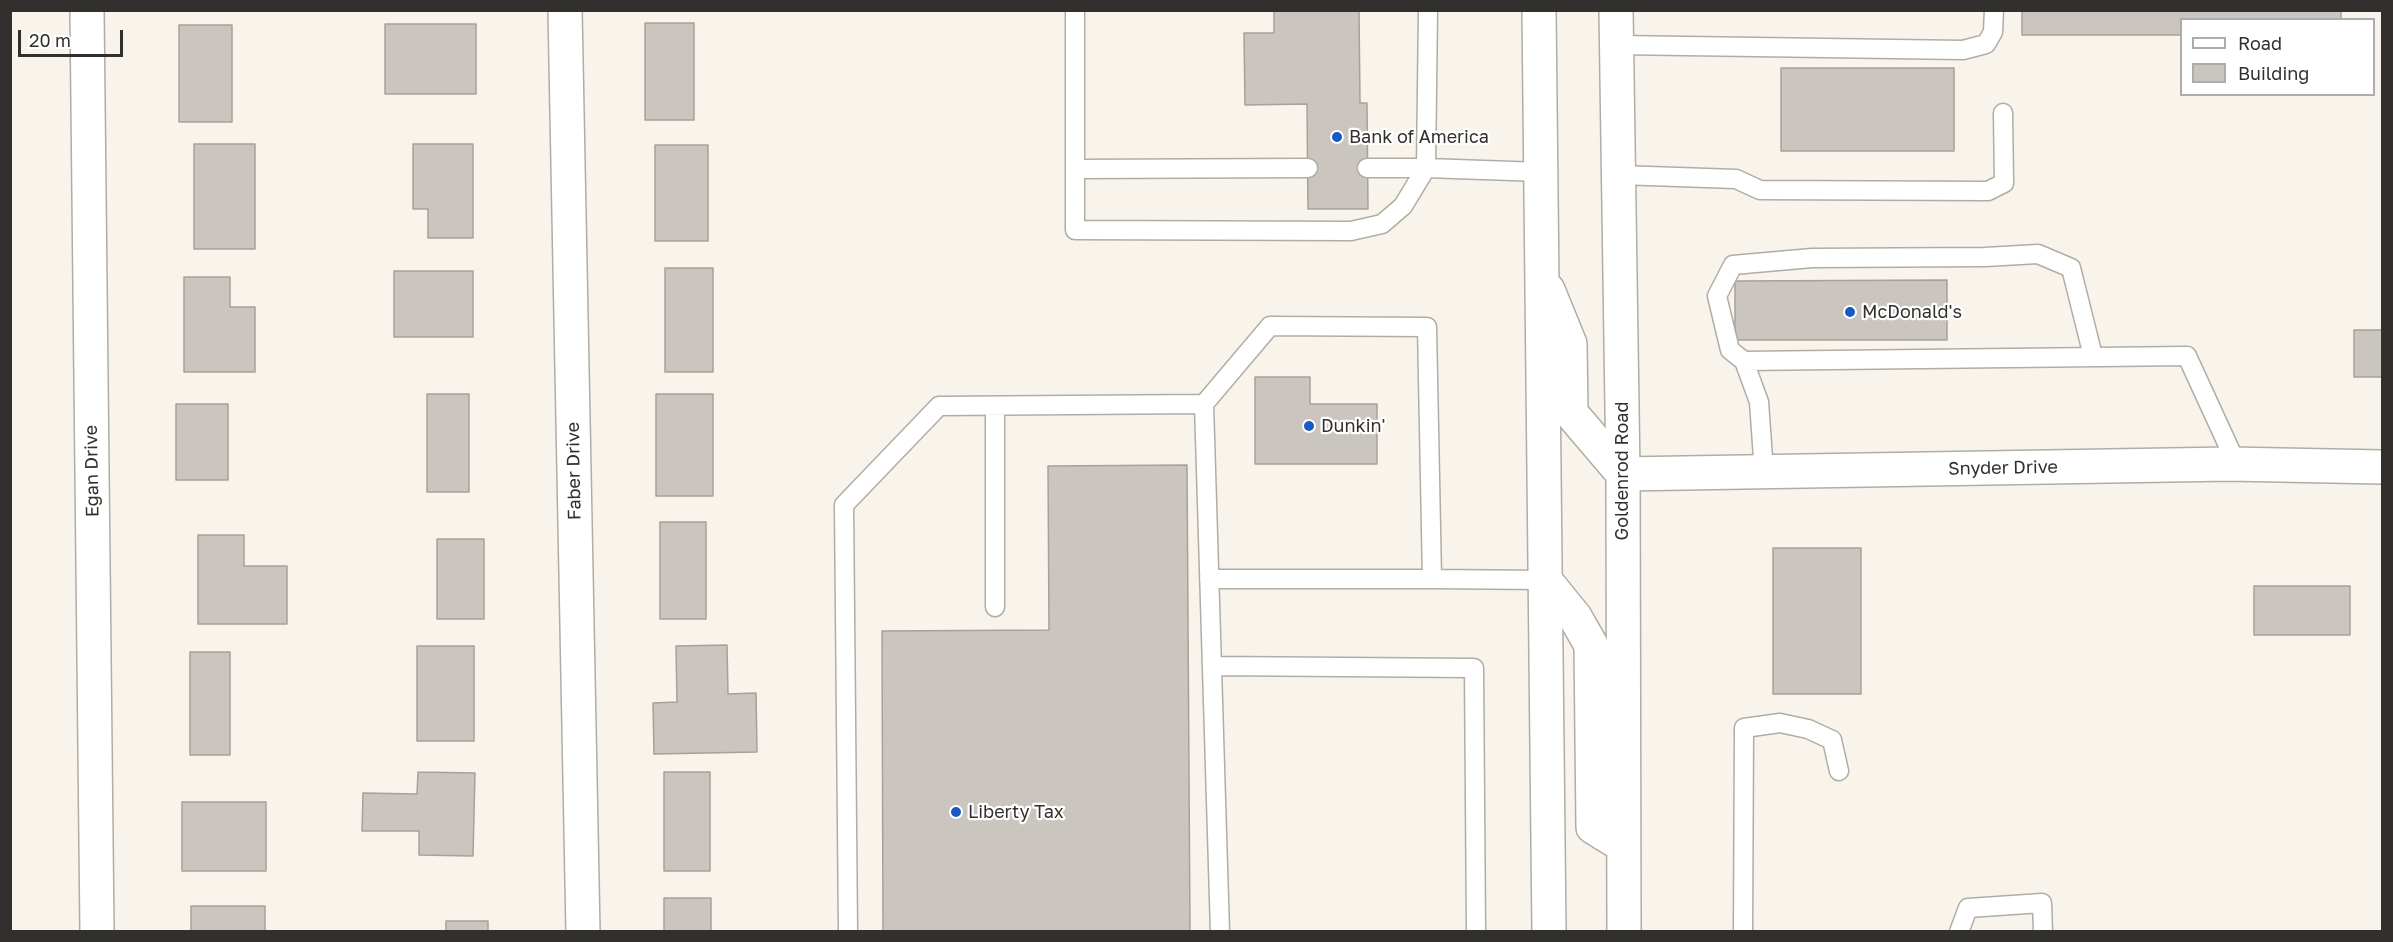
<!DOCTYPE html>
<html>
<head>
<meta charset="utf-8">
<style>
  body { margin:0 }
  #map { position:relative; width:2393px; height:942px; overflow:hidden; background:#f8f3eb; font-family:"Golos Text",sans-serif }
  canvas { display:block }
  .frame { position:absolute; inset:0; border:12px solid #32302d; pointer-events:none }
  .legend { position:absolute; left:2180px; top:18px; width:195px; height:78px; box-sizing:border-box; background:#fff; border:2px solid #adacab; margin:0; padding:8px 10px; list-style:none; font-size:18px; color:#32302d }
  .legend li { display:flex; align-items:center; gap:12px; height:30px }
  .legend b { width:30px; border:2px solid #adacab }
  .scale { position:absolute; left:18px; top:30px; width:105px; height:27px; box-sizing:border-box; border:3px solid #32302d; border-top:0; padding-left:8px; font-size:18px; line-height:21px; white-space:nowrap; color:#32302d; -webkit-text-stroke:4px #fff; paint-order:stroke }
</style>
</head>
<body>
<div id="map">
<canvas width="2393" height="942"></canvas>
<div class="frame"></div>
<ul class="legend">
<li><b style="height:8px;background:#fff"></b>Road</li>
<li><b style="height:16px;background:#cac5be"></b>Building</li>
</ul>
<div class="scale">20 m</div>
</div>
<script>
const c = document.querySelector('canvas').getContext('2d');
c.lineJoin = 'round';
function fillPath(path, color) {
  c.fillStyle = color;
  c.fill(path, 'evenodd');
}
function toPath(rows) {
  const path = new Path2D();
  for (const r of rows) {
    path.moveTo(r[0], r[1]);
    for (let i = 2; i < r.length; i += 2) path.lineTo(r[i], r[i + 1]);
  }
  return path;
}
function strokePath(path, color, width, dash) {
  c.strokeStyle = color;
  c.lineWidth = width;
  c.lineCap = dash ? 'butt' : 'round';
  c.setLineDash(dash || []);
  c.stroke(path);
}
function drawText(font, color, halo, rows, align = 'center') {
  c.font = font + ' "Golos Text",sans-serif';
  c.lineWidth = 4.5;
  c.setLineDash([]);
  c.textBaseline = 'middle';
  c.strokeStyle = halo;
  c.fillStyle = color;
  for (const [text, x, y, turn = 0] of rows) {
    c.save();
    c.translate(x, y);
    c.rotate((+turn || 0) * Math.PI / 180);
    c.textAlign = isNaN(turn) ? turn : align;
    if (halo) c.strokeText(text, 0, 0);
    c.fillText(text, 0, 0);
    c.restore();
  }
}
const building = toPath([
  [1274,10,1359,10,1360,103,1367,103,1368,209,1308,209,1307,104,1245,105,1244,33,1274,33,1274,10],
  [2022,10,2341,10,2341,20,2182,20,2182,35,2022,35,2022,10],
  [645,23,694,23,694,120,645,120,645,23],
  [385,24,476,24,476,94,385,94,385,24],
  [179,25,232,25,232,122,179,122,179,25],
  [1781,68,1954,68,1954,151,1781,151,1781,68],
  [194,144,255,144,255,249,194,249,194,144],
  [413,144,473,144,473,238,428,238,428,209,413,209,413,144],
  [655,145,708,145,708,241,655,241,655,145],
  [665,268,713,268,713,372,665,372,665,268],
  [394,271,473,271,473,337,394,337,394,271],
  [184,277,230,277,230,307,255,307,255,372,184,372,184,277],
  [1947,280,1947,340,1735,340,1735,281,1947,280],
  [2354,330,2382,330,2382,377,2354,377,2354,330],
  [1255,377,1310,377,1310,404,1377,404,1377,464,1255,464,1255,377],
  [427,394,469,394,469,492,427,492,427,394],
  [656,394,713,394,713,496,656,496,656,394],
  [176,404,228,404,228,480,176,480,176,404],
  [1187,465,1190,932,883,932,882,631,1049,630,1048,466,1187,465],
  [660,522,706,522,706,619,660,619,660,522],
  [198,535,244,535,244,566,287,566,287,624,198,624,198,535],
  [437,539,484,539,484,619,437,619,437,539],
  [1773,548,1861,548,1861,694,1773,694,1773,548],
  [2254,586,2350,586,2350,635,2254,635,2254,586],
  [727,645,728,694,756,693,757,752,654,754,653,703,677,702,676,646,727,645],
  [417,646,474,646,474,741,417,741,417,646],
  [190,652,230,652,230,755,190,755,190,652],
  [418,772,475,773,473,856,419,855,419,831,362,831,363,793,417,794,418,772],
  [664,772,710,772,710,871,664,871,664,772],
  [182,802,266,802,266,871,182,871,182,802],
  [664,898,711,898,711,932,664,932,664,898],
  [191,906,265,906,265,932,191,932,191,906],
  [446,921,488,921,488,932,446,932,446,921]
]);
fillPath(building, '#cac5be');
strokePath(building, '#a6a19a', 1.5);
const service = toPath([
  [1075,10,1075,230,1351,231,1382,224,1403,206,1426,168,1541,172],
  [1617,45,1963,50,1986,44,1993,32,1994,10],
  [1367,168,1426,168,1428,10],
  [1075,169,1308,168],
  [1619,175,1736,179,1760,190,1988,191,2004,183,2003,113],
  [1744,361,2187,356,2237,465],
  [1204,404,1220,932],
  [995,406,995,607],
  [1764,472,1759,402,1744,361,1730,350,1717,296,1733,265,1812,258,1985,257,2038,254,2071,268,2093,356],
  [1209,579,1432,579],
  [1213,666,1474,668,1476,932],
  [848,932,844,505,939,406,1204,404,1270,326,1427,327,1432,579,1545,580],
  [1743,932,1744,728,1780,723,1808,729,1832,740,1839,771],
  [1959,932,1968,908,2042,903,2043,932]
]);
const minor = toPath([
  [87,10,97,932],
  [565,10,583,932],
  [1623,474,2230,464,2382,467]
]);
const secondary = toPath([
  [1539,10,1549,932],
  [1616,10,1623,474,1624,932],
  [1548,290,1570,344,1571,413,1623,474],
  [1545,580,1575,617,1591,645,1593,827,1622,845]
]);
strokePath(service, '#b1ada5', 21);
strokePath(minor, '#b1ada5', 36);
strokePath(secondary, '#b1ada5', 36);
strokePath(service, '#fff', 18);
strokePath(minor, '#fff', 33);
strokePath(secondary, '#fff', 33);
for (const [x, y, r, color] of [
  [1337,137,6,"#175ac5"],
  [1850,312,6,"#175ac5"],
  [1309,426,6,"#175ac5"],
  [956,812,6,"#175ac5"]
]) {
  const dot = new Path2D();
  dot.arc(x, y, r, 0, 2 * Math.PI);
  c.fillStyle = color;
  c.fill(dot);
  strokePath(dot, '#fff', 2);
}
drawText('18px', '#32302d', '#fff', [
  ["Bank of America",1349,137],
  ["McDonald's",1862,312],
  ["Dunkin'",1321,426],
  ["Liberty Tax",968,812]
], 'left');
drawText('18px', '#32302d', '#fff', [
  ["Snyder Drive",2003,468,-1],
  ["Egan Drive",92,471,-91],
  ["Faber Drive",574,471,-91],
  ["Goldenrod Road",1622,471,-90]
]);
</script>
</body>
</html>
